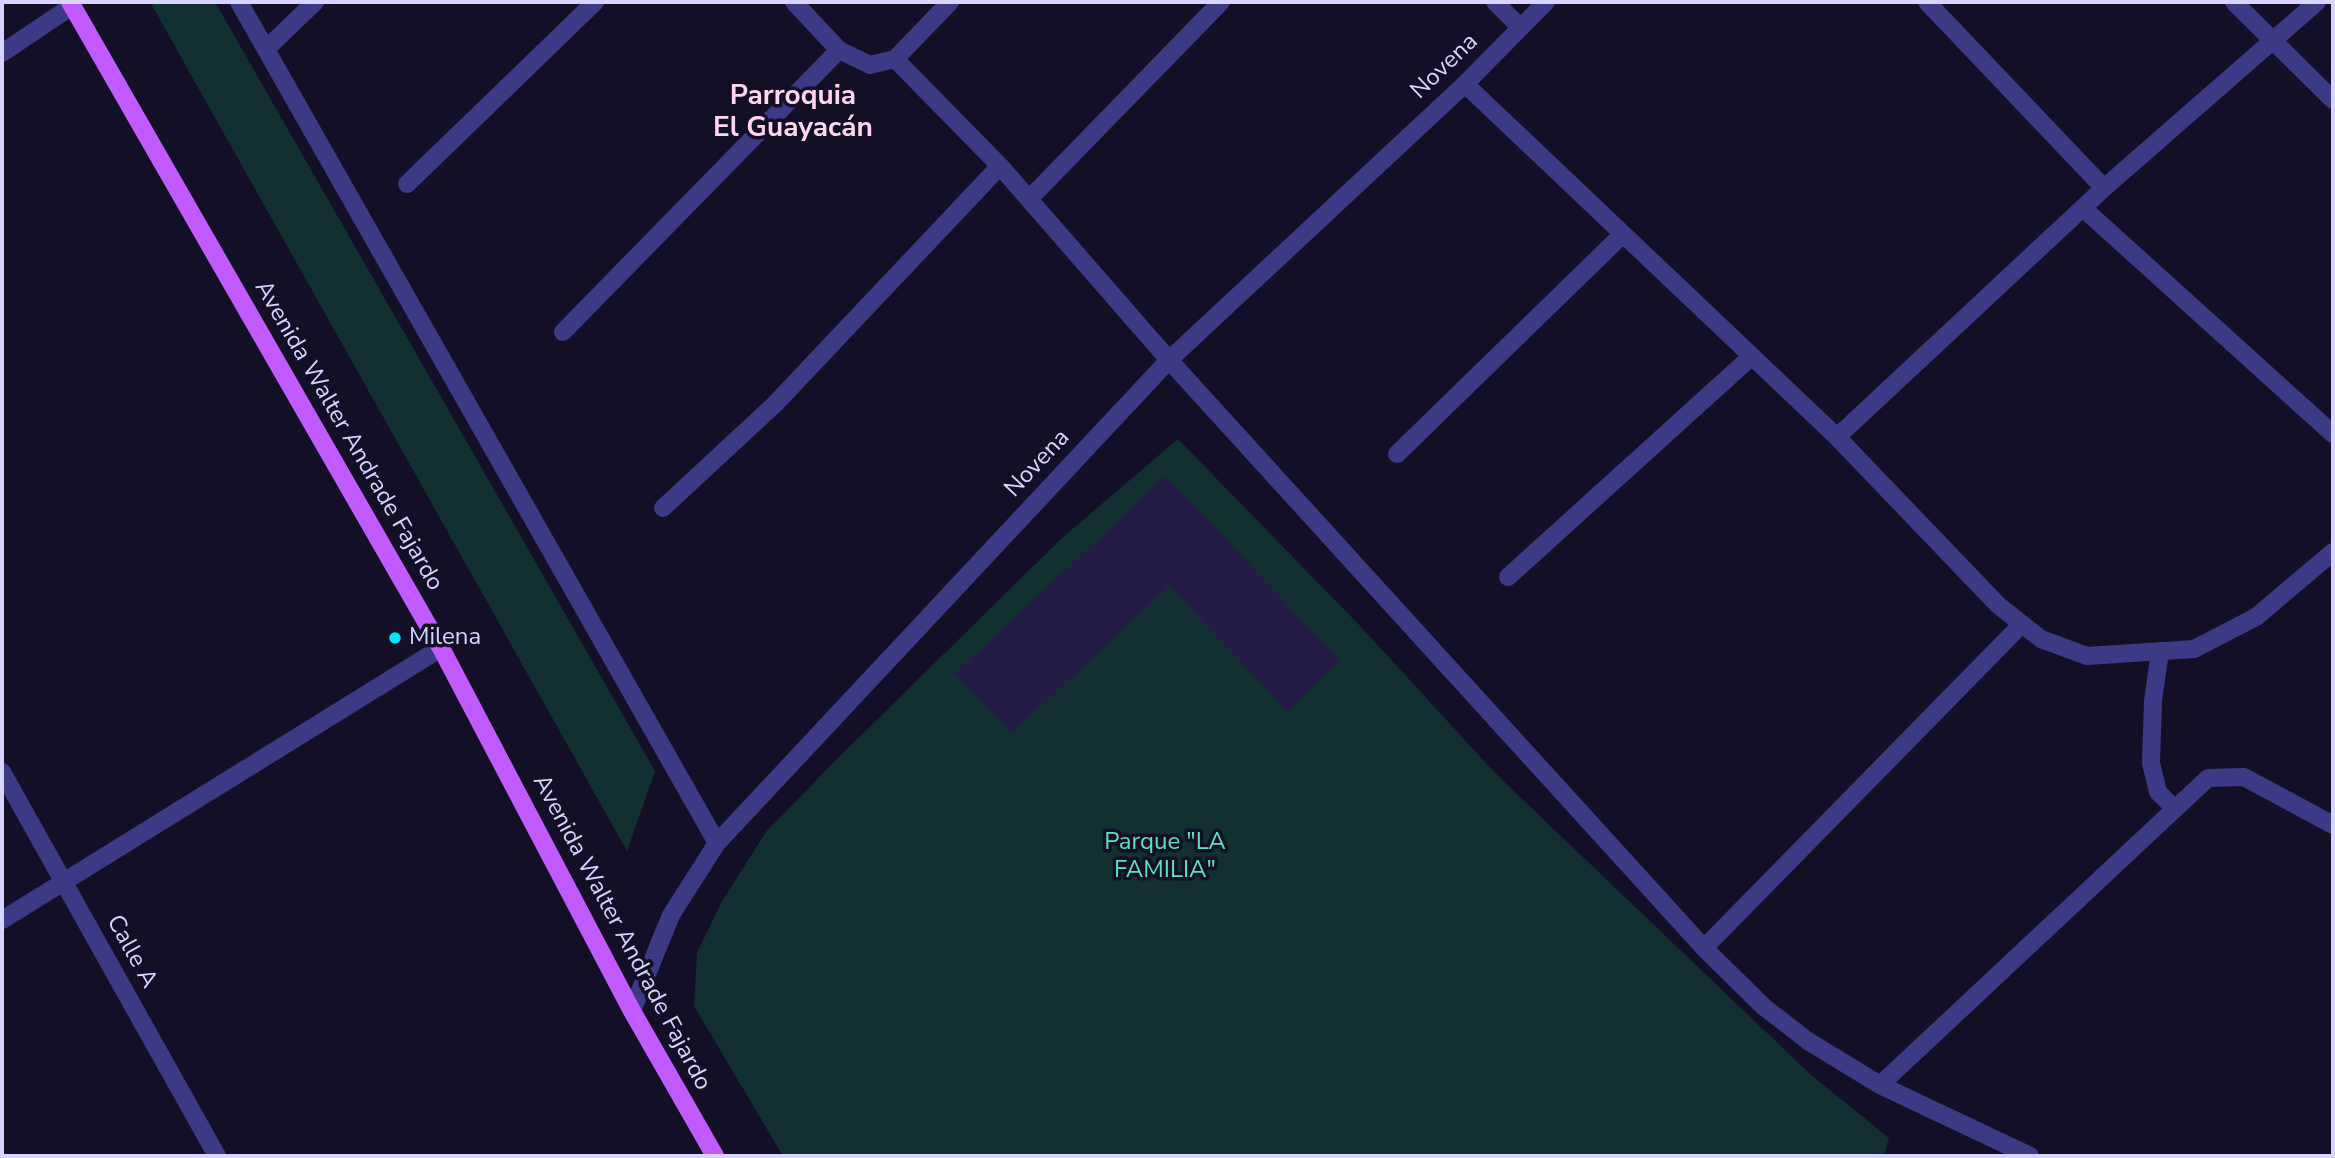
<!DOCTYPE html>
<html>
<head>
<meta charset="utf-8">
<style>
  body { margin:0 }
  #map { position:relative; width:2335px; height:1158px; overflow:hidden; background:#130f26; font-family:"Nunito Sans",sans-serif }
  canvas { display:block }
  .frame { position:absolute; inset:0; border:4px solid #d9d4ff; pointer-events:none }
</style>
</head>
<body>
<div id="map">
<canvas width="2335" height="1158"></canvas>
<div class="frame"></div>
</div>
<script>
const c = document.querySelector('canvas').getContext('2d');
c.lineJoin = 'round';
function fillPath(path, color) {
  c.fillStyle = color;
  c.fill(path, 'evenodd');
}
function toPath(rows) {
  const path = new Path2D();
  for (const r of rows) {
    path.moveTo(r[0], r[1]);
    for (let i = 2; i < r.length; i += 2) path.lineTo(r[i], r[i + 1]);
  }
  return path;
}
function strokePath(path, color, width, dash) {
  c.strokeStyle = color;
  c.lineWidth = width;
  c.lineCap = dash ? 'butt' : 'round';
  c.setLineDash(dash || []);
  c.stroke(path);
}
function drawText(font, color, halo, rows, align = 'center') {
  c.font = font + ' "Nunito Sans",sans-serif';
  c.lineWidth = 7;
  c.setLineDash([]);
  c.textBaseline = 'middle';
  c.strokeStyle = halo;
  c.fillStyle = color;
  for (const [text, x, y, turn = 0] of rows) {
    c.save();
    c.translate(x, y);
    c.rotate((+turn || 0) * Math.PI / 180);
    c.textAlign = isNaN(turn) ? turn : align;
    if (halo) c.strokeText(text, 0, 0);
    c.fillText(text, 0, 0);
    c.restore();
  }
}
fillPath(toPath([
  [150,2,215,2,655,771,627,851],
  [1178,439,1363,629,1496,774,1810,1074,1889,1138,1884,1156,783,1156,694,1006,697,953,721,903,766,832,834,762,1063,537]
]), '#12302f');
fillPath(toPath([
  [1166,476,1340,661,1288,711,1169,586,1012,733,955,673]
]), '#241b47');
strokePath(toPath([
  [1927,2,2104,188]
]), '#3d3a85', 18);
strokePath(toPath([
  [239,2,717,843],
  [794,2,839,50,870,65,895,59,1000,166,1169,360,1704,948,1764,1007,1808,1041,1880,1085,2030,1156],
  [1495,2,1520,27],
  [2234,2,2333,100],
  [266,49,315,2],
  [2,53,72,6],
  [895,59,950,2],
  [1465,84,1837,437,1998,605,2041,639,2087,656,2194,649,2256,617,2333,552],
  [407,184,595,2],
  [1030,198,1221,2],
  [2084,209,2333,434],
  [563,332,839,50],
  [1837,437,2104,188,2317,2],
  [1397,454,1623,234],
  [663,508,775,404,1000,166],
  [1508,577,1752,356],
  [2160,651,2153,701,2151,763,2158,792,2175,809],
  [2,772,217,1156],
  [2,920,441,648],
  [1704,948,2022,624],
  [632,1011,671,915,717,843,1169,360,1465,84,1546,2],
  [1880,1085,2208,778,2244,777,2333,825]
]), '#3d3a85', 18);
strokePath(toPath([
  [70,2,441,648,632,1011,715,1156]
]), '#c25bff', 18);
for (const [x, y, r, color] of [
  [395,638,7,"#00e5ff"]
]) {
  const dot = new Path2D();
  dot.arc(x, y, r, 0, 2 * Math.PI);
  c.fillStyle = color;
  c.fill(dot);
  strokePath(dot, '#130f26', 2.5);
}
drawText('24px', '#d9d4ff', '#130f26', [
  ["Novena",1445,67,-44],
  ["Avenida Walter Andrade Fajardo",348,436,60],
  ["Novena",1038,464,-47],
  ["Avenida Walter Andrade Fajardo",621,933,62],
  ["Calle A",131,952,61]
]);
drawText('24px', '#d9d4ff', '#130f26', [
  ["Milena",409,638]
], 'left');
drawText('24px', '#5fe0c0', '#130f26', [
  ["Parque \"LA",1165,843],
  ["FAMILIA\"",1165,871]
]);
drawText('bold 28px', '#ffd6f0', '#130f26', [
  ["Parroquia",793,97],
  ["El Guayacán",793,129]
]);
</script>
</body>
</html>
